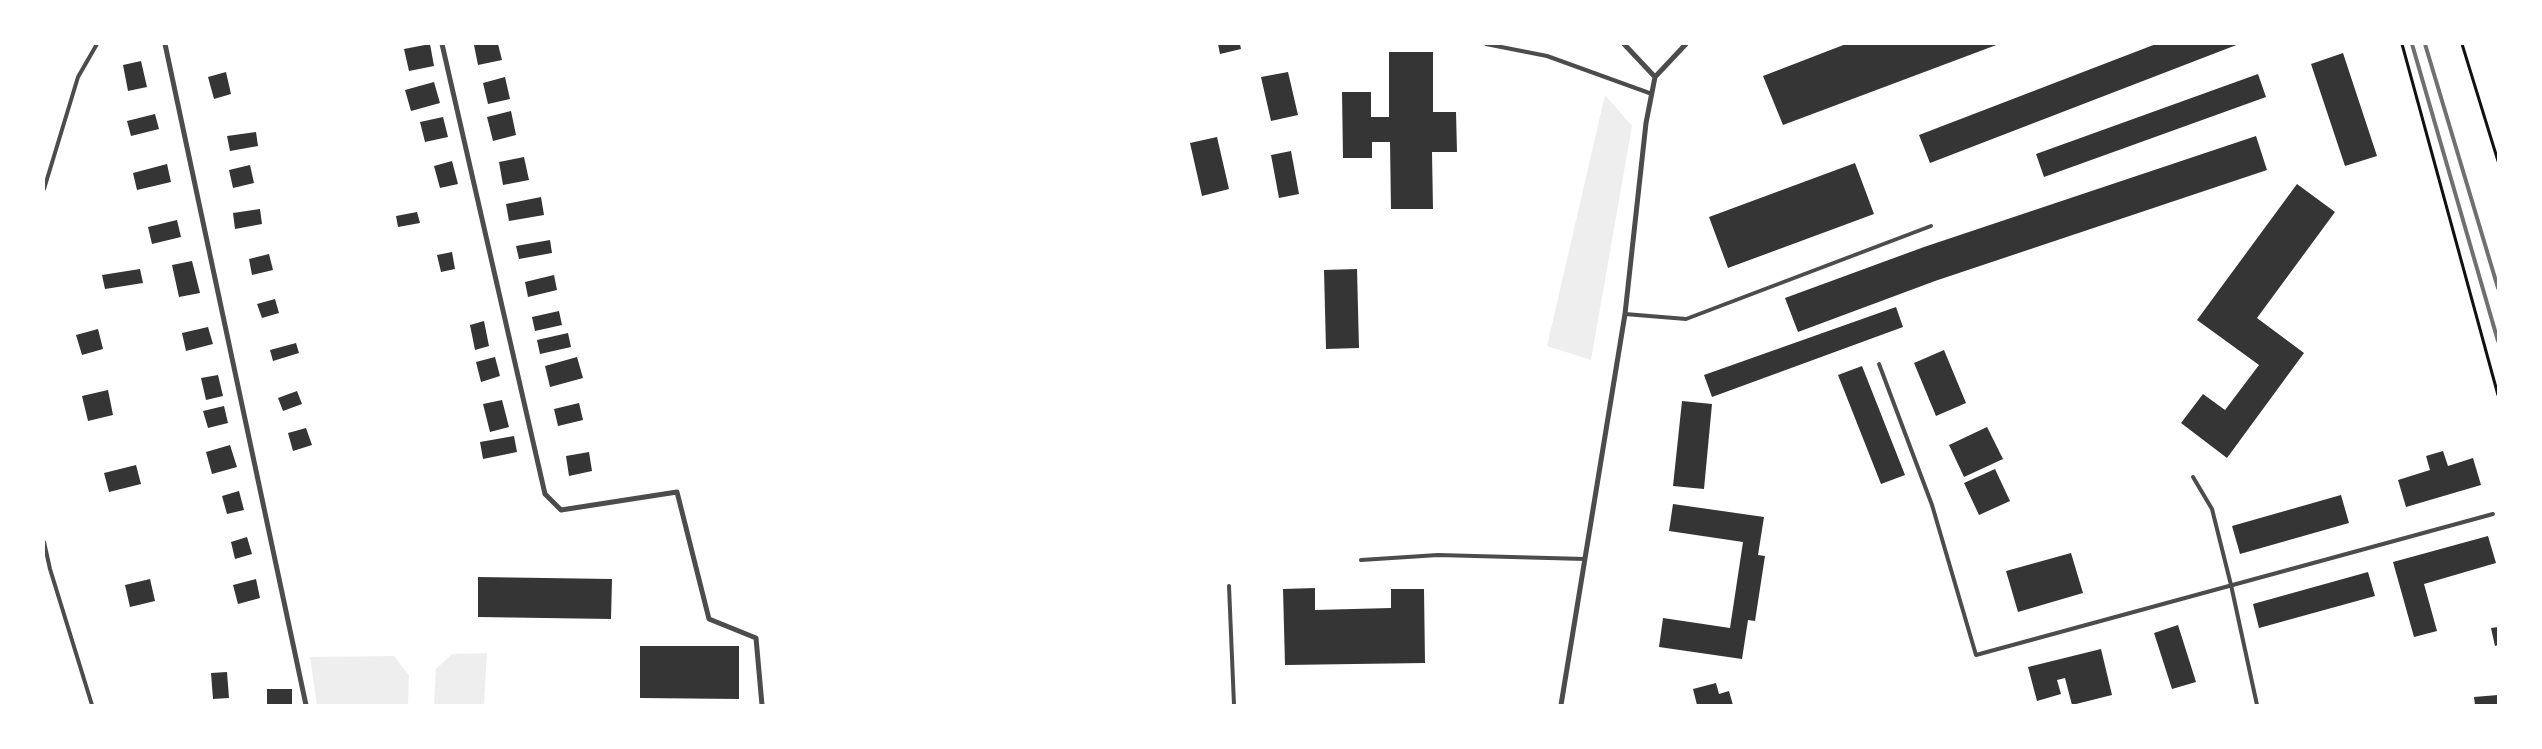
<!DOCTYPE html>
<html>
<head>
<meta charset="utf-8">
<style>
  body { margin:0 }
  #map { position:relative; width:2542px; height:749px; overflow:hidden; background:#fff; font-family:"Fira Sans",sans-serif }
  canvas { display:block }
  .frame { position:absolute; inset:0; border:45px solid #fff; pointer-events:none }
</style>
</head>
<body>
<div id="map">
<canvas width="2542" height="749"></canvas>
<div class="frame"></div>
</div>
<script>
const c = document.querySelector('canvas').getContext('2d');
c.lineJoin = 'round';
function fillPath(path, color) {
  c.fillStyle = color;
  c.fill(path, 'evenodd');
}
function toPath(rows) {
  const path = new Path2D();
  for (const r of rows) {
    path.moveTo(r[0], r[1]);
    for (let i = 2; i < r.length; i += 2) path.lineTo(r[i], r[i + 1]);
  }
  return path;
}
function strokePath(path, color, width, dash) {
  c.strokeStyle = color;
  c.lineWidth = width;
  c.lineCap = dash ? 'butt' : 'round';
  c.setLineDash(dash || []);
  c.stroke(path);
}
fillPath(toPath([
  [1605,95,1632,126,1591,360,1547,346],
  [487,653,484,705,434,705,436,669,452,654],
  [394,656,409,675,408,705,317,705,310,657]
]), '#eee');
fillPath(toPath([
  [430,44,434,66,409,71,404,49],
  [498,44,502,60,478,65,474,45],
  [1218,44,1240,44,1241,49,1220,54],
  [1846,44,1999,44,1783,125,1763,76],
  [2156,44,2239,44,1930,163,1919,135],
  [1389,52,1433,52,1433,112,1456,112,1457,152,1432,152,1433,209,1391,209,1390,142,1372,142,1372,158,1343,158,1342,92,1371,92,1371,117,1389,117],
  [2343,53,2377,156,2345,166,2311,64],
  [141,61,147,87,128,91,123,65],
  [226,72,231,94,214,99,208,77],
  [1288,72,1298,115,1271,121,1261,77],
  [2258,74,2266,97,2044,177,2036,154],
  [505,77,510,99,488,104,483,83],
  [434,82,440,103,411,111,405,90],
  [511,111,516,135,493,141,487,117],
  [155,114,159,129,131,136,127,121],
  [443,117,448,137,425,142,420,122],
  [256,132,258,146,230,151,227,136],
  [2256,136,2267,170,1935,281,1798,332,1785,298,1924,247],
  [1217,137,1229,189,1202,196,1190,143],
  [1291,151,1299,194,1279,198,1271,155],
  [524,157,529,180,503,185,499,162],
  [452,161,458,184,440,188,434,166],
  [1855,163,1874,214,1728,268,1709,217],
  [167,164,171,182,137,190,133,173],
  [250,165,254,183,233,188,229,170],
  [2297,184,2335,212,2257,318,2304,353,2227,458,2181,423,2203,394,2225,410,2259,365,2197,320],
  [541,197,544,215,509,221,506,204],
  [260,209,262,224,235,229,233,213],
  [417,212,420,223,398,227,396,216],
  [177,220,181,237,152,244,148,227],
  [550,240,552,253,519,259,516,246],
  [452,252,455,269,441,272,437,255],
  [269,254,273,270,252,275,249,259],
  [192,261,200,293,179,297,172,265],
  [140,269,143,283,105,289,102,275],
  [1357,269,1359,348,1326,349,1324,270],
  [554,275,557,290,528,297,525,282],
  [275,299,279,313,262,318,257,304],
  [1896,307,1903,327,1712,397,1704,375],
  [559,311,562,325,535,331,532,317],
  [484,321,489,346,475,350,470,325],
  [208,327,213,344,186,351,182,333],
  [98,329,103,349,82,355,76,335],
  [568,333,571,347,540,354,537,340],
  [296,343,299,353,273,361,270,350],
  [1944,350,1966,403,1936,416,1914,363],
  [495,357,500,376,481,382,476,362],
  [577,357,583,378,550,387,545,366],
  [1862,366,1905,475,1881,484,1838,375],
  [218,375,223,396,206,400,201,378],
  [108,390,113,415,88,421,82,396],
  [297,391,302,404,283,411,278,398],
  [502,400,509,427,490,432,483,404],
  [1682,401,1712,404,1704,489,1673,486],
  [579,403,583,420,558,426,554,409],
  [224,406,228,423,208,428,203,411],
  [1987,427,2003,459,1964,477,1949,445],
  [306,428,312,445,293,451,288,433],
  [514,436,517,452,483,459,480,442],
  [230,445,237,467,212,474,206,452],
  [2443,451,2448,466,2473,458,2481,485,2406,507,2398,480,2430,470,2426,456],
  [589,452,592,471,569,476,566,456],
  [136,465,141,484,109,492,104,473],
  [1995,469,2010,501,1979,515,1964,483],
  [239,491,244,510,227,514,222,496],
  [2341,495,2349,523,2240,554,2232,526],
  [1673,504,1764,517,1758,555,1765,556,1755,621,1748,620,1742,659,1659,647,1663,618,1730,628,1743,542,1669,531],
  [2488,536,2496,563,2424,584,2437,631,2414,637,2393,562],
  [247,537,252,554,235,559,231,542],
  [2071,553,2083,593,2018,612,2006,571],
  [2368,572,2375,596,2259,628,2253,604],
  [478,577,612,579,611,619,478,617],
  [150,579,155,601,130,607,125,585],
  [256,579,260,598,238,604,233,585],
  [1315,588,1315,610,1391,608,1391,589,1424,589,1425,663,1285,665,1283,589],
  [2178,625,2196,682,2172,689,2154,633],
  [2498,627,2498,645,2495,646,2491,628],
  [640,646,739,646,739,699,640,698],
  [2101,649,2112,695,2072,705,2065,678,2057,680,2061,694,2037,701,2028,667],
  [227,672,229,698,213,699,211,673],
  [1716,683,1719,694,1729,691,1733,705,1697,705,1693,689],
  [267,689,292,689,292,705,267,705],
  [2498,695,2498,705,2475,705,2474,697]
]), '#353535');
strokePath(toPath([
  [2402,44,2498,395],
  [2462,44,2498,161]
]), '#111', 3);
strokePath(toPath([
  [1486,44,1547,56,1652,94],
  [44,189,78,77,97,44],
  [1625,314,1686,319,1931,226],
  [1879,364,1932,505,1976,655,2493,514],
  [2193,477,2212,509,2231,585,2257,705],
  [44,542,50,569,92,705],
  [1361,560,1438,555,1585,559],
  [1229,586,1234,705]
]), '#4c4c4c', 4);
strokePath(toPath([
  [165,44,306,705],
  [442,44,545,494,561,510,677,492,709,619,756,638,762,705],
  [1624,44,1655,77],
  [1561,705,1625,314,1646,123,1655,77,1686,44]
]), '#4c4c4c', 5);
strokePath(toPath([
  [2412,44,2498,341],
  [2425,44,2498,288]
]), '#707070', 4);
</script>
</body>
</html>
